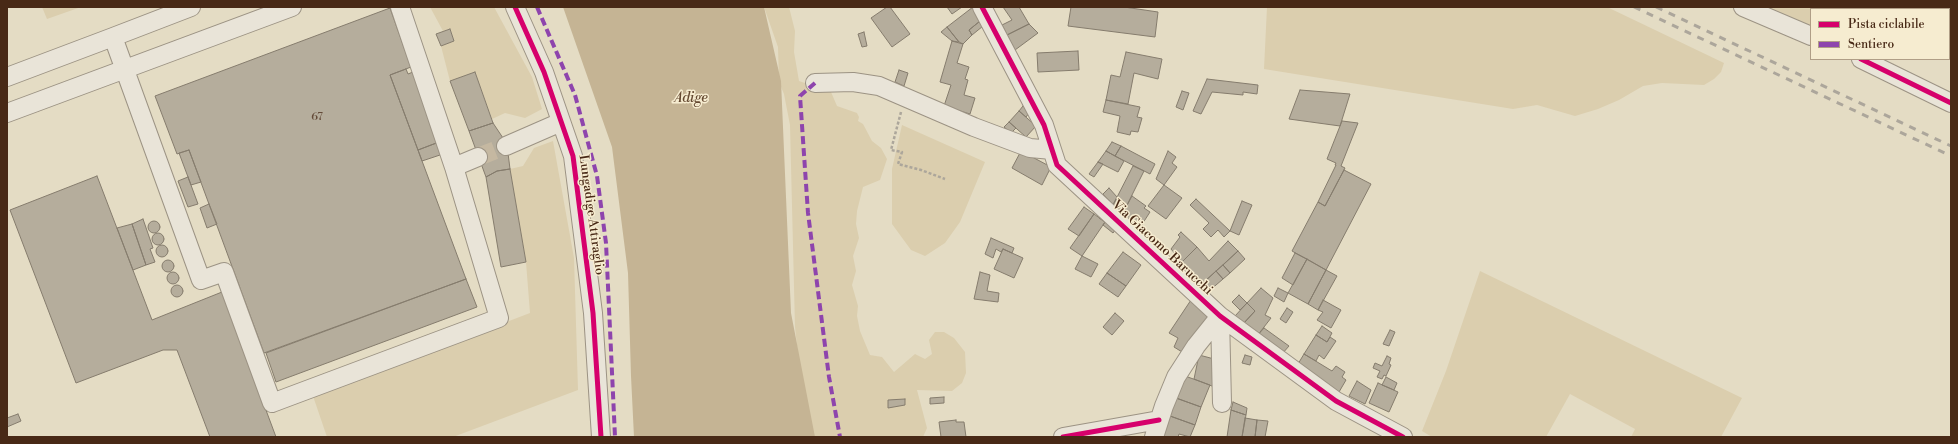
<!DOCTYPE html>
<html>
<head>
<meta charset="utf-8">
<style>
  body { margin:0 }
  #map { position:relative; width:1958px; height:444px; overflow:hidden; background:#e4dcc4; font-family:"Libre Bodoni",serif }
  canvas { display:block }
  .frame { position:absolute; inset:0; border:8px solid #482916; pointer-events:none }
  .legend { position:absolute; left:1810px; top:8px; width:140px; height:52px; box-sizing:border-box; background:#f6ecd0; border:1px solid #b09e86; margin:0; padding:5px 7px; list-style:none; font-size:12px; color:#482916 }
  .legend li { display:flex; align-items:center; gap:8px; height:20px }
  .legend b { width:20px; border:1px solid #b09e86 }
</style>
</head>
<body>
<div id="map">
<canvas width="1958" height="444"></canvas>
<div class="frame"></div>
<ul class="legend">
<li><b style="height:5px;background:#d6006c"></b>Pista ciclabile</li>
<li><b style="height:5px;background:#8e44ad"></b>Sentiero</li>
</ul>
</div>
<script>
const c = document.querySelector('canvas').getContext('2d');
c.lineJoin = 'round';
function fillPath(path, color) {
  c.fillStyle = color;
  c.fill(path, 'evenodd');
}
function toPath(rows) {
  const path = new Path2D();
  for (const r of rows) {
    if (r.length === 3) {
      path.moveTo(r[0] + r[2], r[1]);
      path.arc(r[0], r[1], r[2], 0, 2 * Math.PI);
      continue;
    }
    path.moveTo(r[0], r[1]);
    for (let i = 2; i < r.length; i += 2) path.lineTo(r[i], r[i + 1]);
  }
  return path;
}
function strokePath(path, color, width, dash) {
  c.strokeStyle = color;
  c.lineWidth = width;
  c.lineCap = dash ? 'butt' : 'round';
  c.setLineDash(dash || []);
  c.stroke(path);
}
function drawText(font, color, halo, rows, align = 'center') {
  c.font = font + ' "Libre Bodoni",serif';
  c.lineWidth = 3;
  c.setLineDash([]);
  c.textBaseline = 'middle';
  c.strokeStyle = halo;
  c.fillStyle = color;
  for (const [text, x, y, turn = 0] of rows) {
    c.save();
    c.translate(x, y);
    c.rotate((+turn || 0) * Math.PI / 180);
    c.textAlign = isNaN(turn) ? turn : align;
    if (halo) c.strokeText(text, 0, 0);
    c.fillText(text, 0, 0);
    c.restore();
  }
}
fillPath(toPath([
  [42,7,81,7,47,19],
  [430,7,494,7,532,77,542,109,525,118,505,113,492,119,475,72,450,81,441,46,454,41,450,29,443,31],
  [764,7,789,7,795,31,794,52,799,81,831,92,837,106,857,113,859,117,858,121,863,124,872,141,881,148,887,159,880,180,863,187,857,211,856,224,859,238,853,256,856,271,852,285,858,306,857,316,860,331,870,355,882,357,894,372,915,354,925,359,932,354,929,340,935,332,944,332,954,338,965,352,966,373,962,383,952,391,917,390,927,428,923,437,812,437,799,364,795,327,790,125,784,94,779,82,778,47],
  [1267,7,1607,7,1724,63,1721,72,1714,79,1704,85,1662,83,1643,86,1619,100,1598,109,1575,116,1537,105,1513,109,1264,69],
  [1763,7,1840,7,1840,9,1811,9,1811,28],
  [902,125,985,162,960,222,945,243,925,256,911,250,892,224,892,169],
  [553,141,574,258,578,390,453,437,327,437,313,396,530,313,526,262,510,169,523,166,534,148],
  [1480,271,1742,398,1721,437,1631,437,1635,429,1570,394,1546,437,1432,437,1422,431,1446,371]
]), '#dbceae');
fillPath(toPath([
  [563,7,764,7,781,81,791,313,815,437,634,437,631,376,628,273,612,147]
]), '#c5b494');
const building = toPath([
  [887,7,890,7,910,34,892,47,871,18,887,7],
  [947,7,962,7,952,14,947,7],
  [973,7,985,17,969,30,972,35,963,44,959,42,947,27,973,7],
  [1003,7,1019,7,1029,24,1007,35,1002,25,1012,20,1003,7],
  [1071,7,1124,7,1158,12,1155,37,1068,26,1071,7],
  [390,8,411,67,390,75,466,279,264,353,189,150,177,154,155,96,390,8],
  [985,17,988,22,972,35,969,30,985,17],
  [1029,24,1038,33,1015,50,1007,35,1029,24],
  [947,27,959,42,952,41,941,32,947,27],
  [450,29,454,41,441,46,436,34,450,29],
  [864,32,867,46,862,47,858,34,864,32],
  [952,41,963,44,957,63,969,67,965,79,968,80,964,95,975,98,970,114,944,106,951,85,940,82,952,41],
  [1078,51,1079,70,1038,72,1037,53,1078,51],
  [1126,52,1162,59,1158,79,1134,73,1128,104,1106,100,1111,75,1120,77,1126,52],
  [406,69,408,74,413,72,439,142,418,150,390,75,406,69],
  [899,70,908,73,904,86,895,82,899,70],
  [475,72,493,123,469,131,450,81,475,72],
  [1207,79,1258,85,1257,94,1243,92,1243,95,1212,92,1201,114,1193,111,1207,79],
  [1300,90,1350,94,1340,126,1289,119,1300,90],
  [1182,91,1189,93,1183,110,1176,107,1182,91],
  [1106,100,1140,107,1137,117,1142,118,1138,132,1131,131,1130,135,1117,132,1120,116,1103,112,1106,100],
  [1023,106,1030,112,1026,117,1019,111,1023,106],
  [1019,111,1036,126,1026,137,1009,122,1019,111],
  [1342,121,1358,123,1341,166,1345,168,1325,206,1318,202,1336,165,1335,165,1336,163,1327,159,1342,121],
  [1009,122,1016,128,1011,133,1004,127,1009,122],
  [493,123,503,138,508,153,510,169,497,171,486,177,469,131,493,123],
  [439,142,443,154,422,161,418,150,439,142],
  [1112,142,1121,146,1115,156,1106,151,1112,142],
  [1121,146,1155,164,1150,174,1115,156,1121,146],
  [189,150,201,182,191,185,179,153,189,150],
  [1021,151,1051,167,1042,185,1012,168,1021,151],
  [1106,151,1124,161,1118,172,1098,162,1106,151],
  [1168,151,1176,157,1172,163,1177,167,1164,185,1156,179,1168,151],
  [1098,162,1103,164,1094,177,1089,174,1098,162],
  [1133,166,1144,171,1123,213,1113,205,1133,166],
  [510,169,526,262,501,267,486,177,497,171,510,169],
  [1344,170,1371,184,1326,270,1292,251,1318,202,1325,206,1344,170],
  [97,176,152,320,222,292,276,437,210,437,177,350,163,350,76,383,10,210,97,176],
  [188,177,198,204,188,207,178,181,188,177],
  [1164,185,1182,198,1166,219,1148,206,1164,185],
  [1109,188,1117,197,1113,205,1103,194,1109,188],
  [1132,196,1146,206,1144,208,1150,212,1141,226,1123,213,1132,196],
  [1196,199,1230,231,1224,237,1218,230,1211,237,1203,229,1209,223,1190,205,1196,199],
  [1242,201,1252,205,1239,235,1230,231,1242,201],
  [209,204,217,224,207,228,200,208,209,204],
  [1084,207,1094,214,1079,236,1068,229,1084,207],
  [1104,211,1120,224,1113,233,1103,225,1105,222,1099,218,1104,211],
  [1094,214,1105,222,1082,256,1070,248,1094,214],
  [143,219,153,248,150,249,155,262,146,265,132,224,143,219],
  [154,227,6],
  [132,224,146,265,133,270,117,228,132,224],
  [1181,232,1197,247,1182,262,1171,249,1180,237,1178,235,1181,232],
  [158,239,6],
  [991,238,1014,248,1012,253,1003,249,1001,252,996,249,993,258,985,254,991,238],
  [1228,241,1238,251,1203,283,1182,262,1197,247,1209,261,1228,241],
  [162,251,6],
  [1003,249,1023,258,1014,278,994,269,1003,249],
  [1238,251,1245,259,1230,273,1223,265,1238,251],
  [1123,252,1141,265,1126,286,1107,273,1123,252],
  [1295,253,1307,259,1293,285,1282,278,1295,253],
  [1082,256,1098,264,1091,277,1075,269,1082,256],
  [1307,259,1326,270,1308,304,1288,293,1307,259],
  [168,266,6],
  [1223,265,1230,273,1223,279,1216,271,1223,265],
  [1326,270,1337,276,1318,310,1308,304,1326,270],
  [1216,271,1223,279,1209,291,1203,283,1216,271],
  [980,272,990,275,987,291,999,293,998,302,974,299,980,272],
  [173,278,6],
  [1107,273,1126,286,1118,297,1099,284,1107,273],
  [466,279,477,307,276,382,266,353,466,279],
  [177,291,6],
  [1261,288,1273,298,1265,315,1271,318,1257,336,1243,324,1255,311,1247,303,1261,288],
  [1278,288,1288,293,1284,302,1274,296,1278,288],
  [1239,295,1247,303,1240,310,1232,302,1239,295],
  [1191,300,1213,317,1187,355,1174,347,1178,338,1169,333,1191,300],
  [1323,300,1341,310,1331,328,1317,320,1323,312,1318,310,1323,300],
  [1247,303,1255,311,1243,324,1235,316,1247,303],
  [1287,308,1293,312,1286,323,1280,319,1287,308],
  [1115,313,1124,321,1112,335,1103,327,1115,313],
  [1322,326,1332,333,1327,342,1316,335,1322,326],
  [1264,328,1289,346,1282,354,1257,336,1264,328],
  [1390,330,1395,332,1389,346,1383,344,1390,330],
  [1316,335,1327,342,1330,337,1336,341,1324,359,1319,355,1316,361,1304,354,1316,335],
  [1304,354,1332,371,1336,366,1345,372,1342,377,1346,380,1339,392,1298,364,1304,354],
  [1199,355,1218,360,1217,388,1194,379,1199,355],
  [1245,355,1252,357,1250,365,1242,363,1245,355],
  [1387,356,1391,358,1389,364,1391,365,1386,376,1384,375,1382,379,1377,377,1380,371,1373,368,1375,363,1382,366,1387,356],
  [1185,376,1210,385,1201,407,1176,398,1185,376],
  [1386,377,1397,383,1394,390,1382,385,1386,377],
  [1357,381,1371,390,1365,404,1349,396,1357,381],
  [1378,383,1398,392,1389,412,1369,403,1378,383],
  [944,397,944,403,930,404,930,398,944,397],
  [1176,398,1201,407,1195,425,1170,416,1176,398],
  [905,399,905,405,888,408,888,400,905,399],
  [1233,402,1247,408,1246,415,1231,410,1233,402],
  [1231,410,1246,415,1242,437,1227,437,1231,410],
  [18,414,21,421,7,427,7,418,18,414],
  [1170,416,1195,425,1190,437,1179,434,1178,437,1162,437,1170,416],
  [1245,418,1257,420,1255,437,1242,437,1245,418],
  [956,420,956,422,964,422,966,437,941,437,939,422,956,420],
  [1257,420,1268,421,1265,437,1255,437,1257,420]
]);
fillPath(building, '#b5ad9c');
strokePath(building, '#857c6d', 1);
strokePath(toPath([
  [478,157,506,146]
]), '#c5b8a1', 18, [18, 9]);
const minor = toPath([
  [191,7,113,37,201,280,224,272,272,403,499,318,454,167],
  [400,7,454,167,478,157],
  [515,7,544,72,573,156,593,313,601,437],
  [982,7,1044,125,1057,165,1220,316,1336,401,1403,437],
  [1743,7,1811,36],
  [1861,59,1951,103],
  [7,77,113,37],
  [815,83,853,82,879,86,974,127,1030,148,1052,150],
  [7,113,292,7],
  [506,146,561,122],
  [1220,316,1222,403],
  [1063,437,1159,420],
  [1154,437,1164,406,1176,377,1196,346,1220,316]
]);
strokePath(minor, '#9c9384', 20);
strokePath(toPath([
  [901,112,891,150,902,152,898,164,921,170,945,179]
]), '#aca69b', 2.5, [3, 2]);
strokePath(minor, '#e9e4d8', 18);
strokePath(toPath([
  [1634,7,1951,156],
  [1656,7,1951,146]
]), '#aca69b', 3, [7, 7]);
strokePath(toPath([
  [537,7,575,95,597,176,606,243,615,437],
  [815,83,800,96,808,213,829,377,840,437]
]), '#8e44ad', 4, [8, 4]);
strokePath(toPath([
  [515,7,544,72,573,156,593,313,601,437],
  [982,7,1044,125,1057,165,1220,316,1336,401,1403,437],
  [1861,59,1951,103],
  [1063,437,1159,420]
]), '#d6006c', 5);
drawText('11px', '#634a38', null, [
  ["67",317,117]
]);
drawText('13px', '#482916', '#f6ecd0', [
  ["Lungadige Attiraglio",591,215,82],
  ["Via Giacomo Barucchi",1162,248,43]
]);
drawText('italic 14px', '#644830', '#f6ecd0', [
  ["Adige",691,99]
]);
</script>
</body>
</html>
